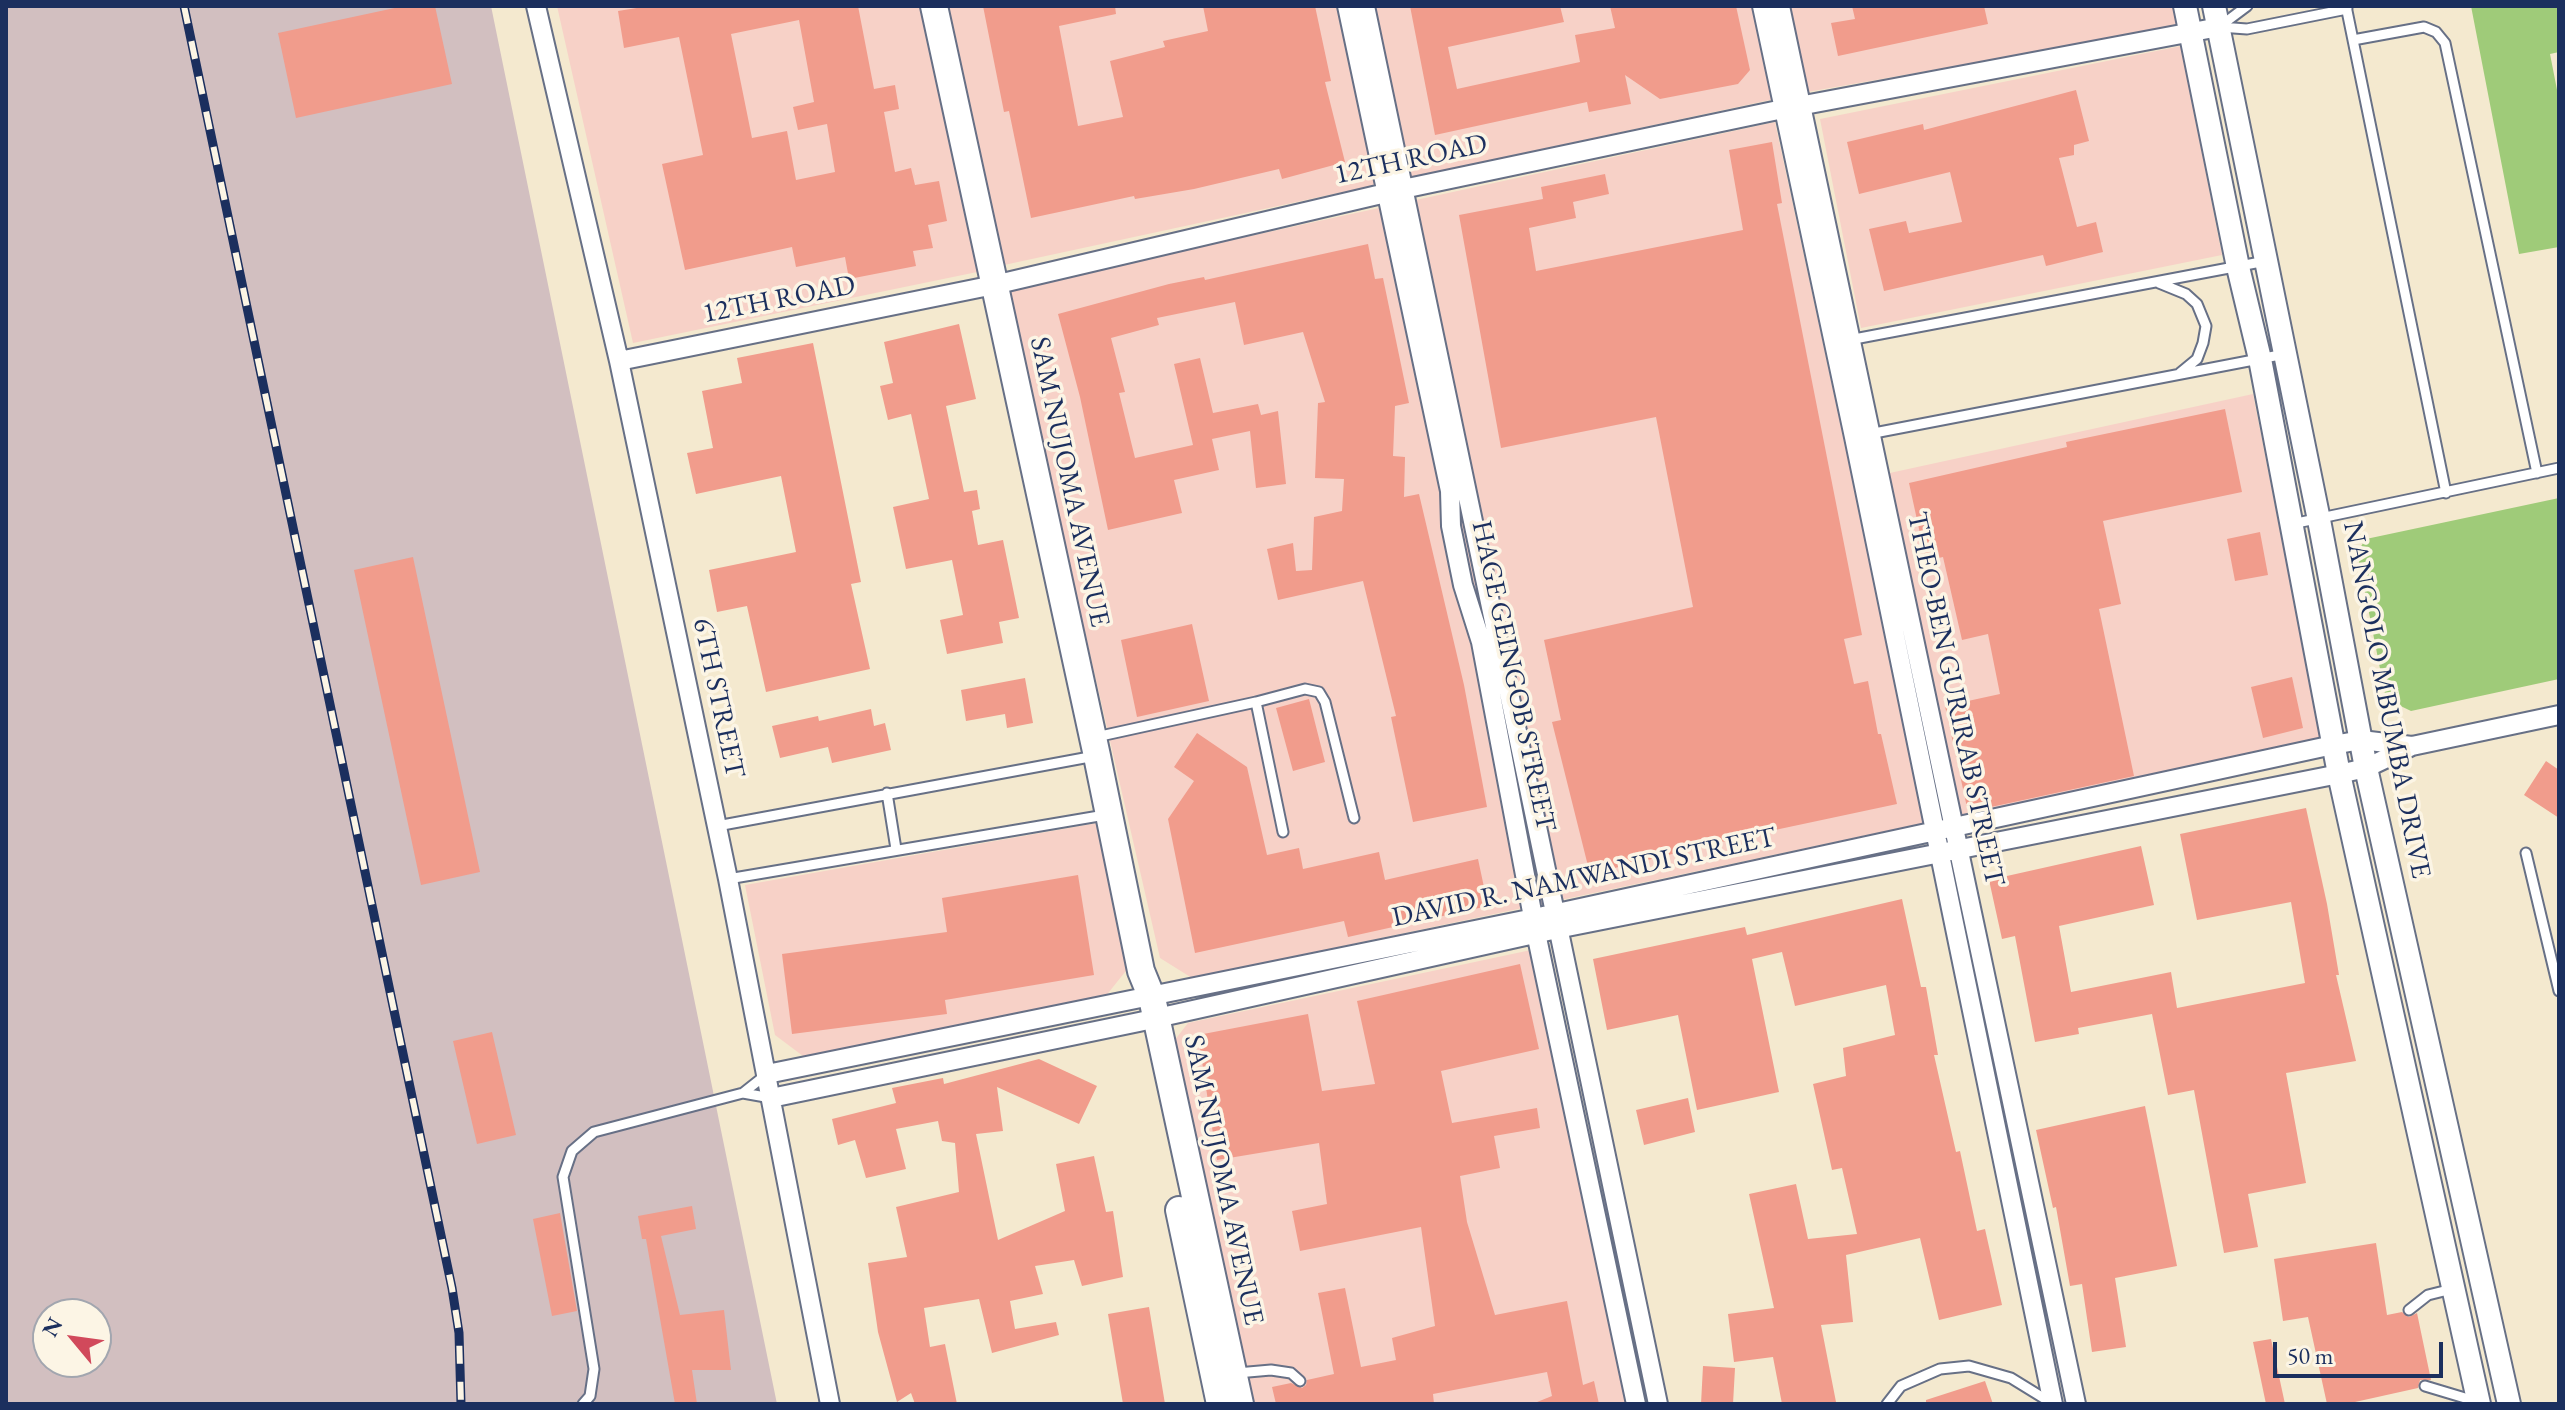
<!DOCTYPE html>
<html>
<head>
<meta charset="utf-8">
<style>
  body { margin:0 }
  #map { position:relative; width:2565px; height:1410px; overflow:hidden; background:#f4e9cf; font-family:"EB Garamond",serif }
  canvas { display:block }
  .frame { position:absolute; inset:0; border:8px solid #1b2f5e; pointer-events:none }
  .north { position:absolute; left:32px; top:1298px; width:80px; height:80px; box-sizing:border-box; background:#fcf5e5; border:2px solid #a2a6af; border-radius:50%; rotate:299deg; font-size:22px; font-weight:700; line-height:32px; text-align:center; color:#1b2f5e }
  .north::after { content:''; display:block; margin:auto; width:28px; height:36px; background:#d1495b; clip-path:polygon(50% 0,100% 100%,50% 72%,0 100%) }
  .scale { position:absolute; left:2273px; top:1342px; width:170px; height:36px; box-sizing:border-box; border:4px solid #1b2f5e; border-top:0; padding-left:10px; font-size:24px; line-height:28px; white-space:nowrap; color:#1b2f5e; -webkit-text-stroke:6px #fcf5e5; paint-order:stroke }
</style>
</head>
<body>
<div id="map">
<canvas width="2565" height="1410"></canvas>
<div class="frame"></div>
<div class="north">N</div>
<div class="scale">50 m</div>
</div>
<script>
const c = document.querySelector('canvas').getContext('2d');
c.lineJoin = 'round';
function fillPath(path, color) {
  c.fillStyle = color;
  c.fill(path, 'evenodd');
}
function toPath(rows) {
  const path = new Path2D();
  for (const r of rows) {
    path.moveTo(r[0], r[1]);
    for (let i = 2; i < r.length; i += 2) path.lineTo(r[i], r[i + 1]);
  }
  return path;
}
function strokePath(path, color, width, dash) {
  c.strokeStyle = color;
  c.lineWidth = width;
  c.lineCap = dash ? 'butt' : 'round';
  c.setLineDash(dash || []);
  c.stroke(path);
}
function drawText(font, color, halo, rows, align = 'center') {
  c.font = font + ' "EB Garamond",serif';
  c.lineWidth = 7;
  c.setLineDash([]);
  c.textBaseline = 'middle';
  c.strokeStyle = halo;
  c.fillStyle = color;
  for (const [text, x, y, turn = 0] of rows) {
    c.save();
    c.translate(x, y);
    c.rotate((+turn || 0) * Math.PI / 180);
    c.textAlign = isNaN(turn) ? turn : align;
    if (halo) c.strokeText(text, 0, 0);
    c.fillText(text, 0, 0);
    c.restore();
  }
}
fillPath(toPath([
  [557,6,925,6,982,271,633,343],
  [948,6,2174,6,2179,27,1807,92,1004,265],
  [2181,46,2222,255,1861,328,1820,119],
  [1775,122,1853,481,2253,394,2321,739,1192,978,1160,958,1006,289],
  [1103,822,1129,967,1105,997,803,1056,775,1035,745,885],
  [1531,950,1628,1404,1251,1404,1174,1041,1188,1023]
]), '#f7d1c7');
fillPath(toPath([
  [6,6,491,6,777,1404,6,1404],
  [48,1314,96,1314,96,1362,48,1362]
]), '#d2bfc0');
fillPath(toPath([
  [2471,6,2559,6,2559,52,2550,54,2559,100,2559,247,2519,254],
  [2559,498,2559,679,2411,711,2386,699,2357,552,2366,539]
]), '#9fcb79');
fillPath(toPath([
  [404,6,435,6,452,84,296,118,278,33],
  [649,6,858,6,874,89,895,85,899,109,884,112,895,172,911,168,915,185,939,181,947,221,928,225,933,248,913,251,916,266,849,279,845,257,796,267,792,247,685,270,662,164,703,155,679,37,624,48,618,11],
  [799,20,814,102,793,107,798,130,827,124,835,172,796,180,787,131,752,138,731,34],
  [983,6,1115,6,1116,14,1059,26,1078,126,1123,117,1110,61,1165,47,1163,41,1208,31,1203,6,1315,6,1331,81,1325,82,1345,162,1282,179,1279,169,1194,189,1135,199,1134,196,1031,218,1009,111,1004,112],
  [1410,6,1560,6,1564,22,1448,47,1457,89,1580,62,1575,35,1615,28,1610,6,1736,6,1750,70,1738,84,1660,99,1625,75,1631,104,1589,112,1587,102,1435,135],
  [1852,6,1984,6,1988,24,1838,56,1831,23,1855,19],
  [2076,90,2089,141,2074,145,2074,155,2059,158,2077,227,2096,222,2103,252,2046,266,2043,255,1884,291,1869,229,1906,221,1909,233,1962,222,1950,172,1859,194,1847,142,1923,124,1924,130],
  [1772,142,1782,203,1777,204,1862,635,1844,639,1854,684,1868,681,1878,734,1881,734,1897,804,1742,837,1590,874,1552,722,1561,720,1544,640,1693,607,1656,417,1501,448,1459,215,1543,199,1541,187,1605,174,1609,194,1573,202,1576,218,1529,228,1536,271,1743,230,1729,150],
  [1368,244,1375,279,1383,278,1409,403,1395,406,1393,456,1405,457,1404,497,1419,494,1464,685,1487,807,1413,822,1391,717,1396,716,1363,581,1278,600,1267,549,1293,543,1296,571,1312,570,1314,517,1342,511,1344,479,1315,478,1318,403,1325,402,1303,332,1244,345,1235,302,1157,318,1159,325,1111,338,1125,392,1119,393,1135,458,1193,445,1174,364,1200,358,1213,413,1258,404,1261,415,1278,411,1286,484,1256,488,1250,431,1212,439,1219,470,1174,480,1182,513,1108,530,1080,397,1058,314,1169,284,1204,277,1205,280],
  [959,324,976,399,946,406,964,492,977,490,980,509,972,511,978,545,1003,540,1019,618,999,622,1003,643,947,654,940,620,963,615,952,560,906,569,893,507,929,499,911,414,888,420,880,386,893,383,884,342],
  [813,343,861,582,851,584,870,669,766,692,747,606,717,612,709,570,796,552,781,476,696,494,687,453,713,448,702,391,742,383,737,358],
  [2225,409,2242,492,2103,521,2121,604,2099,609,2134,776,1968,812,1945,706,2000,694,1988,634,1962,640,1943,557,1926,561,1909,483,2067,447,2066,442],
  [2260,532,2268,575,2235,581,2227,539],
  [413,557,480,872,421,885,354,570],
  [1192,624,1209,701,1137,717,1121,640],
  [2292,677,2303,728,2263,738,2251,687],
  [1025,678,1033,723,1007,728,1005,714,966,721,961,690],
  [1309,699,1325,762,1293,771,1276,708],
  [871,709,874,726,885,723,891,750,832,763,828,747,780,758,772,726,818,716,819,721],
  [1197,733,1247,767,1267,855,1299,848,1303,869,1379,852,1385,880,1478,859,1488,906,1348,937,1344,921,1195,953,1168,819,1194,781,1174,767],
  [2546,761,2559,770,2559,818,2524,795],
  [2306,808,2327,904,2339,975,2336,975,2356,1061,2286,1073,2306,1183,2248,1194,2258,1247,2224,1253,2194,1090,2168,1095,2152,1014,2078,1028,2079,1034,2035,1042,2015,936,2002,939,1989,880,2141,846,2154,905,2059,926,2071,992,2171,972,2177,1008,2305,983,2291,902,2197,920,2180,834],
  [1078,875,1094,975,945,1000,947,1014,792,1034,782,954,947,932,942,898],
  [1902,899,1921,987,1926,987,1938,1055,1934,1055,1956,1152,1960,1151,1977,1231,1985,1229,2002,1305,1939,1320,1920,1238,1846,1255,1853,1322,1821,1325,1836,1402,1782,1404,1773,1357,1734,1362,1728,1314,1774,1308,1749,1194,1796,1184,1808,1239,1857,1234,1842,1168,1832,1170,1813,1084,1846,1076,1843,1048,1895,1035,1886,985,1795,1006,1782,952,1752,959,1779,1092,1697,1110,1678,1015,1607,1030,1593,959,1745,927,1747,935],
  [1520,964,1539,1049,1441,1071,1452,1123,1537,1108,1540,1128,1494,1136,1500,1168,1460,1176,1467,1222,1495,1315,1567,1301,1583,1385,1594,1381,1599,1404,1537,1404,1537,1402,1552,1396,1547,1372,1433,1394,1434,1404,1276,1404,1272,1387,1291,1383,1302,1388,1306,1385,1307,1380,1334,1374,1318,1293,1345,1288,1361,1367,1396,1360,1392,1338,1435,1326,1421,1227,1300,1251,1292,1211,1327,1204,1319,1143,1217,1160,1198,1035,1308,1014,1322,1091,1375,1084,1357,1001],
  [492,1032,516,1135,477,1144,453,1041],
  [1039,1059,1097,1086,1079,1124,997,1087,1003,1131,976,1134,998,1240,1065,1211,1056,1164,1094,1156,1106,1212,1113,1211,1123,1277,1082,1286,1074,1260,1035,1266,1043,1294,1010,1301,1015,1329,1056,1322,1059,1335,992,1353,979,1299,924,1308,930,1347,945,1344,957,1404,915,1404,911,1393,897,1402,878,1332,868,1263,907,1257,896,1207,959,1192,955,1143,942,1141,938,1121,896,1129,906,1169,866,1178,855,1140,838,1145,832,1119,896,1103,892,1088,943,1078,944,1084],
  [1688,1098,1695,1132,1644,1145,1636,1110],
  [2145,1106,2177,1266,2115,1278,2126,1347,2092,1352,2082,1284,2070,1286,2056,1207,2053,1208,2036,1130],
  [692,1206,696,1229,661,1236,680,1315,724,1310,731,1370,692,1370,697,1404,675,1404,646,1239,642,1239,638,1216],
  [560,1213,577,1311,552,1316,533,1219],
  [2376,1243,2387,1315,2402,1312,2409,1317,2417,1313,2431,1380,2420,1380,2418,1388,2346,1404,2327,1404,2308,1317,2283,1321,2274,1259],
  [1149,1307,1165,1404,1123,1404,1108,1314],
  [2271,1339,2285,1404,2266,1404,2253,1342],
  [1703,1366,1735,1368,1733,1404,1701,1404],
  [1985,1381,1993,1404,1926,1404,1926,1400]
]), '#f19c8c');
const service = toPath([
  [2346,6,2446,493],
  [2219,27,2247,6],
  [2220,27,2247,29,2347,9],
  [2353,40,2424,27,2436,32,2445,43,2537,473],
  [2159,283,2186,294,2197,304,2206,326,2203,343,2197,359,2180,373],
  [1849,340,2266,261],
  [1869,434,2285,354],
  [2292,524,2559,468],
  [1256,702,1305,689,1319,692,1325,702,1354,818],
  [1096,737,1256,702,1283,832],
  [887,793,896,849],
  [717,826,1095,756],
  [2526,853,2559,991],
  [728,879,1105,815],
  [743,1093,771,1098],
  [2409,1310,2428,1295,2452,1289],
  [1237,1373,1271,1370,1291,1373,1300,1381],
  [2425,1386,2475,1401],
  [583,1404,590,1396,594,1369,563,1177,572,1151,594,1132,743,1093,767,1074],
  [1887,1404,1901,1386,1940,1369,1969,1366,2011,1378,2050,1402]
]);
const minor = toPath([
  [536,6,619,361,728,879,830,1404],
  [1347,6,1450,491,1451,526,1463,585,1481,642,1536,933,1636,1404],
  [1365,6,1658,1404],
  [1762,6,1854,437,2053,1404],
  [1780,6,2076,1404],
  [619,361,994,285,1403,189,1783,109,2219,27],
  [767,1074,1534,918,2333,745,2361,740,2412,746],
  [771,1098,1139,1022,1557,929,2339,774,2366,768,2412,746,2559,715]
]);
const tertiary = toPath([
  [2185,6,2238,267,2260,359,2339,774,2479,1404],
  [2214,6,2319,520,2366,768,2509,1404]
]);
const secondary = toPath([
  [934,6,1097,756,1141,971,1152,998,1240,1404],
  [1179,1210,1220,1404]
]);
strokePath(service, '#677086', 13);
strokePath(minor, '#677086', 22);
strokePath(tertiary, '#677086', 26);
strokePath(secondary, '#677086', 30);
strokePath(service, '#fff', 9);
strokePath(minor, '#fff', 18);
strokePath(tertiary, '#fff', 22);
strokePath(secondary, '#fff', 26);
const rail = toPath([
  [184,6,452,1288,459,1333,461,1404]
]);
strokePath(rail, '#1b2f5e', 9);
strokePath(rail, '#fcf5e5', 6, [18]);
drawText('28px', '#1b2f5e', '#fcf5e5', [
  ["12TH ROAD",1411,160,-12],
  ["12TH ROAD",779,300,-11],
  ["SAM NUJOMA AVENUE",1069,482,78],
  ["HAGE GEINGOB STREET",1513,676,78],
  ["6TH STREET",718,698,78],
  ["THEO-BEN GURIRAB STREET",1955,699,78],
  ["NANGOLO MBUMBA DRIVE",2386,700,79],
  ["DAVID R. NAMWANDI STREET",1584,878,-12],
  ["SAM NUJOMA AVENUE",1223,1180,78]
]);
</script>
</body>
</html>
